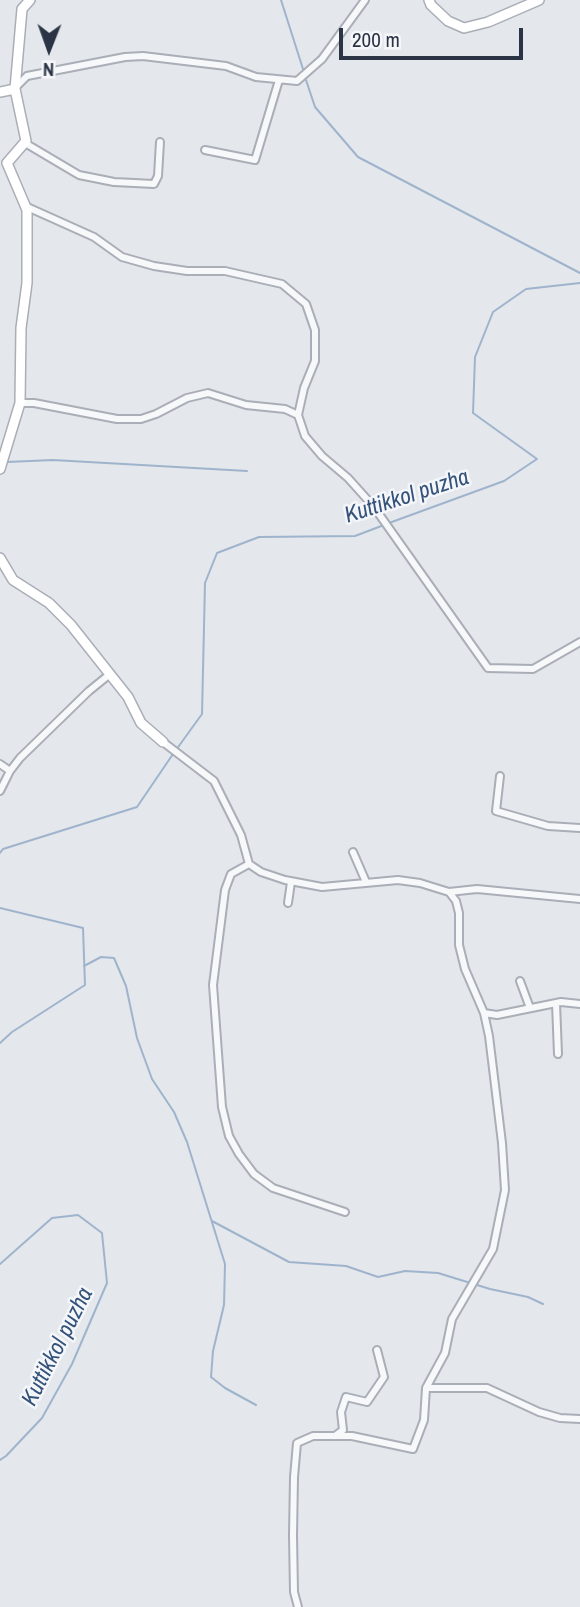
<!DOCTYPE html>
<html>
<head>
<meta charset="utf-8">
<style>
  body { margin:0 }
  #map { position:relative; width:580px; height:1607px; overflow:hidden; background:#e4e7ec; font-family:"Archivo Narrow",sans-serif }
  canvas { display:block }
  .north { position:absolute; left:14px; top:14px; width:70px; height:70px; -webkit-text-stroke:5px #f4f6f9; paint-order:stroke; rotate:181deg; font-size:19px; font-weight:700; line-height:28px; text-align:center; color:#2b3445 }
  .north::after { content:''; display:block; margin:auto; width:24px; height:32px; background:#2b3445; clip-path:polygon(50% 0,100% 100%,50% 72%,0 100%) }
  .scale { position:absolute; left:339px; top:28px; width:184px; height:32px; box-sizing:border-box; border:4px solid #2b3445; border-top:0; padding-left:9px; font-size:21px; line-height:24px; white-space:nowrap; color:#2b3445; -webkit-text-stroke:5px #f4f6f9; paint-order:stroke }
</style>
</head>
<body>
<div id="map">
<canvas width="580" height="1607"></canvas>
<div class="north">N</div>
<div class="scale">200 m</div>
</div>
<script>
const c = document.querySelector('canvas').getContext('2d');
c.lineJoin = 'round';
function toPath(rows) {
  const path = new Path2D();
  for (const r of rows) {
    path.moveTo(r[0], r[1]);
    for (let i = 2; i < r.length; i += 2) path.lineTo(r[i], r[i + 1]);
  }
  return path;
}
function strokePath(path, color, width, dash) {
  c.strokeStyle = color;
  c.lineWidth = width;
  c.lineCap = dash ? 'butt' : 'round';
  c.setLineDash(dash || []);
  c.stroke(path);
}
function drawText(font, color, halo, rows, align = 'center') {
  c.font = font + ' "Archivo Narrow",sans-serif';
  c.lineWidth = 5;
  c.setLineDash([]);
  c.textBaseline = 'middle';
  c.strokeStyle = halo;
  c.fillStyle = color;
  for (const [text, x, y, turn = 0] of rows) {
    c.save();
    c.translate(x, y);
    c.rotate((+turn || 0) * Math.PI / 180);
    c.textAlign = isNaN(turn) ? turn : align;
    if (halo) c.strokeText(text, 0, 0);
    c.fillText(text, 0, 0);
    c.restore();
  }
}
strokePath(toPath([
  [281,0,303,69],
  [306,80,315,107,358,157,580,273],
  [7,462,53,460,247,471],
  [389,523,504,481,537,459,473,413,475,357,493,312,526,289,580,283],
  [176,750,202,714,205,583,217,553,259,537,355,536,384,525],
  [0,853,3,849,137,807,173,754],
  [0,908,83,928,85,985,12,1032,0,1043],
  [84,966,101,957,114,958,126,986,137,1038,152,1079,174,1112,187,1142,225,1264,224,1305,213,1351,211,1377,225,1388,256,1405],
  [212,1221,289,1262,346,1266,378,1277,405,1271,438,1273,490,1289,528,1297,543,1304],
  [0,1264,52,1218,78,1215,102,1233,107,1283,72,1364,42,1418,6,1456,0,1460]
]), '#9fb4cc', 2);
const street = toPath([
  [16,87,27,76,125,57,143,56,226,66,256,77,297,81,322,59,365,0],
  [25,143,79,175,114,182,154,184,158,176,160,142],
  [205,150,255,160,279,80],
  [25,206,94,237,122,257,154,266,187,271,225,271,282,284,306,304,315,330,315,361,304,388,298,415,305,436,322,456,348,478,374,507,488,668,533,669,580,642],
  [20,403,34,403,117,419,141,419,156,414,187,398,208,393,246,405,285,409,298,415],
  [163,742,214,781,241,835,249,864,261,872,285,880,322,887,398,880,420,883,449,892,456,901,459,913,459,945,465,969,484,1013,497,1015,561,1002,580,1004],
  [0,764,10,771],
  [500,776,496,811,548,826,580,828],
  [0,791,10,771,20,758,89,691,110,674],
  [353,852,366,882],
  [249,864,231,874,225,890,213,985,222,1107,229,1136,239,1154,254,1174,273,1188,345,1212],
  [449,892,477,889,580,899],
  [288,903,291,882],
  [520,981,530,1008],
  [556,1003,558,1054],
  [426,1388,487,1388,539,1412,560,1418,580,1419],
  [335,1436,343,1430,341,1412,346,1397,367,1402,384,1377,377,1350],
  [298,1607,294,1592,293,1535,294,1477,297,1443,313,1436,352,1436,413,1449,424,1420,426,1388,445,1353,452,1319,493,1249,505,1190,502,1143,489,1036,484,1013]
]);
const secondary = toPath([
  [429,0,431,5,448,21,464,28,488,22,539,0],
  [0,92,15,89],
  [0,469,20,403,21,328,27,283,27,210,7,163,26,141,15,89,22,9,30,0],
  [0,558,13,580,49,603,71,625,128,697,141,723,163,742]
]);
strokePath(street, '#a9aeb7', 10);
strokePath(secondary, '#a9aeb7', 12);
strokePath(street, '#f7f8fa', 6);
strokePath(secondary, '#fff', 9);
drawText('italic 23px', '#34527a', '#f4f6f9', [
  ["Kuttikkol puzha",407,497,-18],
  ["Kuttikkol puzha",58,1347,-63]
]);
</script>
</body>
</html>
